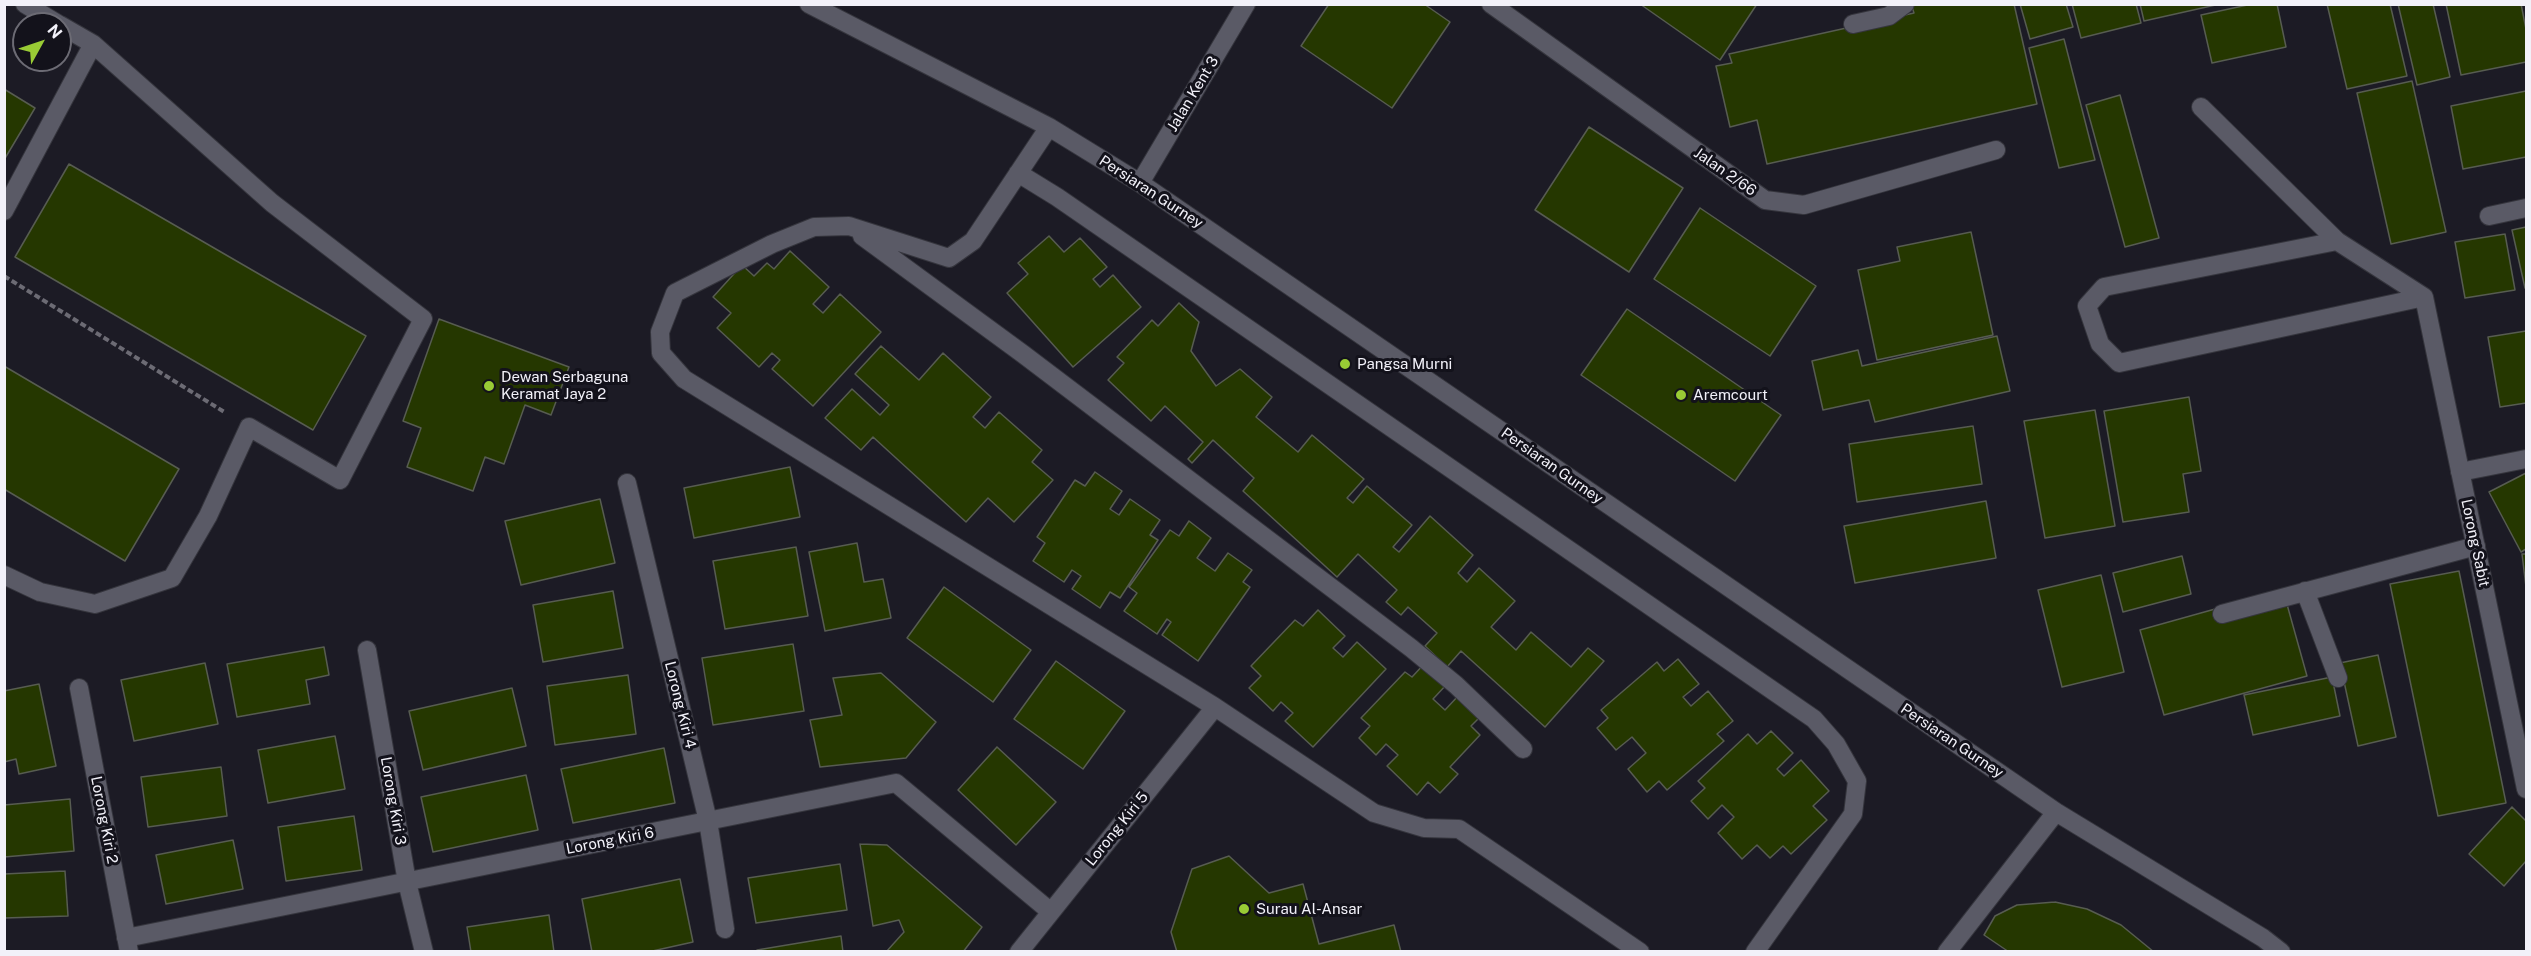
<!DOCTYPE html>
<html>
<head>
<meta charset="utf-8">
<style>
  body { margin:0 }
  #map { position:relative; width:2531px; height:956px; overflow:hidden; background:#1c1b25; font-family:"Public Sans",sans-serif }
  canvas { display:block }
  .frame { position:absolute; inset:0; border:6px solid #f2f1f9; pointer-events:none }
  .north { position:absolute; left:12px; top:12px; width:60px; height:60px; box-sizing:border-box; background:#13121b; border:2px solid #6c6b74; border-radius:50%; rotate:50deg; font-size:16px; font-weight:700; line-height:24px; text-align:center; color:#f2f1f9 }
  .north::after { content:''; display:block; margin:auto; width:21px; height:27px; background:#99cb35; clip-path:polygon(50% 0,100% 100%,50% 72%,0 100%) }
</style>
</head>
<body>
<div id="map">
<canvas width="2531" height="956"></canvas>
<div class="frame"></div>
<div class="north">N</div>
</div>
<script>
const c = document.querySelector('canvas').getContext('2d');
c.lineJoin = 'round';
function fillPath(path, color) {
  c.fillStyle = color;
  c.fill(path, 'evenodd');
}
function toPath(rows) {
  const path = new Path2D();
  for (const r of rows) {
    path.moveTo(r[0], r[1]);
    for (let i = 2; i < r.length; i += 2) path.lineTo(r[i], r[i + 1]);
  }
  return path;
}
function strokePath(path, color, width, dash) {
  c.strokeStyle = color;
  c.lineWidth = width;
  c.lineCap = dash ? 'butt' : 'round';
  c.setLineDash(dash || []);
  c.stroke(path);
}
function drawText(font, color, halo, rows, align = 'center') {
  c.font = font + ' "Public Sans",sans-serif';
  c.lineWidth = 6;
  c.setLineDash([]);
  c.textBaseline = 'middle';
  c.strokeStyle = halo;
  c.fillStyle = color;
  for (const [text, x, y, turn = 0] of rows) {
    c.save();
    c.translate(x, y);
    c.rotate((+turn || 0) * Math.PI / 180);
    c.textAlign = isNaN(turn) ? turn : align;
    if (halo) c.strokeText(text, 0, 0);
    c.fillText(text, 0, 0);
    c.restore();
  }
}
const building = toPath([
  [1329,4,1424,4,1450,22,1392,108,1301,46,1329,4],
  [1640,4,1757,4,1720,60,1640,4],
  [1911,4,2014,4,2037,104,1767,164,1757,120,1730,127,1716,66,1732,63,1729,54,1914,13,1911,4],
  [2020,4,2066,4,2073,27,2030,39,2020,4],
  [2072,4,2136,4,2141,23,2081,38,2072,4],
  [2140,4,2220,4,2144,21,2140,4],
  [2252,4,2277,4,2286,47,2212,63,2201,15,2252,4],
  [2327,4,2390,4,2407,76,2347,89,2327,4],
  [2398,4,2433,4,2450,77,2417,85,2398,4],
  [2446,4,2521,4,2526,29,2526,62,2461,75,2446,4],
  [2064,39,2095,160,2059,168,2029,48,2064,39],
  [2412,81,2446,232,2391,244,2357,93,2412,81],
  [4,89,35,108,4,160,4,89],
  [2526,91,2526,157,2463,169,2451,106,2526,91],
  [2120,95,2159,238,2125,247,2086,105,2120,95],
  [1589,127,1683,188,1629,272,1535,210,1589,127],
  [69,164,366,336,313,430,15,257,69,164],
  [1700,208,1816,286,1770,356,1654,279,1700,208],
  [2526,227,2526,288,2525,288,2512,230,2526,227],
  [1971,232,1993,335,1877,360,1858,270,1900,261,1897,247,1971,232],
  [2505,234,2515,290,2465,298,2455,242,2505,234],
  [1049,236,1064,252,1080,238,1107,267,1093,279,1100,287,1113,275,1141,307,1073,367,1007,293,1028,274,1018,263,1049,236],
  [790,251,829,287,813,304,823,313,840,294,881,332,813,406,772,369,780,360,772,353,759,367,717,328,731,313,713,297,742,265,754,276,767,263,774,269,790,251],
  [1179,303,1199,322,1191,351,1216,386,1240,369,1272,397,1256,417,1298,452,1312,435,1364,479,1347,498,1353,503,1367,486,1412,525,1393,547,1399,552,1430,516,1473,555,1458,573,1467,582,1479,568,1515,601,1491,627,1516,650,1531,632,1571,667,1588,648,1604,661,1545,727,1461,651,1447,667,1425,646,1437,633,1408,607,1401,615,1386,602,1397,590,1358,554,1337,577,1243,491,1254,478,1213,440,1192,463,1188,459,1203,442,1165,406,1151,421,1108,380,1124,363,1117,357,1152,320,1158,326,1179,303],
  [1627,309,1781,415,1735,481,1581,375,1627,309],
  [439,319,569,367,551,415,525,405,504,464,485,457,473,491,407,467,421,428,403,421,439,319],
  [2526,331,2526,403,2500,407,2488,337,2526,331],
  [1997,336,2010,391,1875,422,1869,400,1823,410,1812,361,1858,350,1862,366,1997,336],
  [881,346,919,380,943,353,991,397,973,417,985,428,999,412,1042,450,1032,462,1053,480,1014,522,988,498,966,522,873,437,861,450,825,418,852,389,880,415,889,405,855,374,881,346],
  [4,366,179,469,125,561,4,489,4,366],
  [2189,397,2201,471,2183,474,2189,512,2123,522,2104,411,2189,397],
  [2095,410,2115,526,2045,538,2024,421,2095,410],
  [1973,426,1982,484,1857,502,1849,444,1973,426],
  [790,467,800,517,694,538,684,488,790,467],
  [1095,472,1122,491,1110,509,1119,515,1130,499,1160,520,1150,535,1158,540,1120,598,1110,592,1100,608,1072,589,1081,576,1072,570,1064,582,1033,561,1045,543,1037,537,1075,480,1085,486,1095,472],
  [2526,473,2526,549,2521,552,2489,492,2526,473],
  [600,499,615,563,521,585,505,521,600,499],
  [1986,501,1996,558,1855,583,1844,526,1986,501],
  [1189,521,1211,538,1197,558,1215,571,1228,553,1252,570,1243,582,1250,587,1198,661,1162,635,1171,622,1167,619,1157,634,1124,611,1137,593,1129,587,1170,530,1179,536,1189,521],
  [857,543,864,582,883,579,891,618,825,631,809,552,857,543],
  [796,547,808,616,725,629,713,561,796,547],
  [2522,554,2526,554,2526,587,2522,554],
  [2182,556,2191,594,2123,612,2113,573,2182,556],
  [2459,571,2506,803,2438,816,2390,584,2459,571],
  [2101,575,2124,672,2062,687,2038,590,2101,575],
  [944,587,1031,650,993,702,907,638,944,587],
  [2283,590,2307,676,2164,715,2140,630,2283,590],
  [613,591,623,648,543,662,533,605,613,591],
  [1318,610,1345,636,1333,648,1343,657,1357,642,1386,669,1313,747,1285,721,1293,713,1281,702,1273,711,1249,688,1261,676,1251,666,1295,620,1303,626,1318,610],
  [793,644,804,711,713,725,702,658,793,644],
  [324,647,329,675,306,680,310,704,237,717,227,664,324,647],
  [2378,655,2396,737,2358,746,2340,663,2378,655],
  [1678,659,1699,684,1683,697,1691,706,1708,691,1733,721,1717,734,1724,741,1667,790,1659,781,1647,792,1628,769,1646,753,1632,737,1616,750,1597,728,1608,718,1601,710,1657,662,1664,671,1678,659],
  [1056,661,1125,711,1083,769,1014,719,1056,661],
  [205,663,218,724,134,741,121,680,205,663],
  [1425,663,1447,684,1433,699,1445,710,1459,695,1481,716,1471,726,1480,735,1450,767,1458,774,1440,793,1428,782,1417,795,1387,766,1398,755,1386,744,1376,755,1359,738,1370,726,1361,718,1405,672,1412,677,1425,663],
  [881,673,936,722,906,758,820,767,810,720,842,715,833,678,881,673],
  [628,675,636,734,555,745,547,686,628,675],
  [2332,677,2340,716,2253,735,2244,695,2332,677],
  [39,684,56,766,19,774,16,759,4,762,4,691,39,684],
  [512,688,526,746,423,770,409,711,512,688],
  [1771,731,1793,753,1777,769,1784,776,1801,760,1829,791,1813,806,1827,820,1791,854,1783,846,1770,858,1757,845,1742,859,1718,833,1734,817,1722,805,1708,819,1691,801,1705,788,1698,781,1748,734,1757,744,1771,731],
  [335,736,345,789,268,803,258,750,335,736],
  [997,747,1056,802,1016,845,958,790,997,747],
  [664,748,675,803,573,823,561,769,664,748],
  [221,767,227,816,148,827,141,777,221,767],
  [526,775,538,830,433,852,421,797,526,775],
  [70,799,74,851,4,857,4,805,70,799],
  [2512,807,2526,821,2526,861,2504,886,2469,854,2512,807],
  [354,816,362,870,286,881,278,827,354,816],
  [233,840,243,889,166,904,156,855,233,840],
  [860,844,887,845,982,927,963,952,886,952,904,932,899,920,873,926,860,844],
  [1229,856,1269,893,1303,884,1319,944,1394,925,1401,952,1177,952,1171,932,1192,869,1229,856],
  [840,864,847,910,756,923,748,878,840,864],
  [65,871,68,916,4,918,4,874,65,871],
  [680,879,693,942,648,952,592,952,582,899,680,879],
  [2055,902,2087,909,2121,925,2154,952,2009,952,1984,935,1995,916,2017,905,2055,902],
  [549,915,554,952,471,952,467,927,549,915],
  [841,936,843,952,757,952,757,950,841,936]
]);
fillPath(building, '#253700');
strokePath(building, '#575c51', 1.5);
const minor = toPath([
  [25,4,58,24],
  [809,4,1049,127,1140,183,2056,812,2263,938,2281,952],
  [1491,4,1765,200,1804,205,1996,150],
  [1853,24,1889,16,1905,4],
  [2201,107,2337,241,2424,297],
  [1049,127,973,241,949,258,849,226,814,227,772,244,675,293,660,332,661,353,684,379,1215,707,1374,813,1424,828,1459,829,1640,952],
  [1018,173,1057,197,1814,719,1836,744,1857,781,1853,814,1755,952],
  [1140,183,1246,4],
  [4,211,93,44],
  [2489,216,2526,208],
  [862,236,1023,354,1411,648,1456,685,1523,749],
  [2337,241,2104,287,2087,306,2100,344,2119,363,2424,297],
  [2424,297,2526,789],
  [2460,472,2526,459],
  [627,483,708,821,725,929],
  [4,575,40,592,95,604,172,578,208,516,249,427,340,480,423,319,272,203,93,44,60,25],
  [2305,591,2338,678],
  [2222,614,2476,546],
  [367,650,407,882,424,952],
  [79,688,129,952],
  [126,938,896,783,1051,912],
  [1019,952,1215,707],
  [1947,952,2056,812]
]);
strokePath(minor, '#35353d', 20);
strokePath(toPath([
  [4,276,226,413]
]), '#6c6b74', 4, [6, 3]);
strokePath(minor, '#5a5a66', 18);
for (const [x, y, r, color] of [
  [1345,364,6,"#99cb35"],
  [489,386,6,"#99cb35"],
  [1681,395,6,"#99cb35"],
  [1244,909,6,"#99cb35"]
]) {
  const dot = new Path2D();
  dot.arc(x, y, r, 0, 2 * Math.PI);
  c.fillStyle = color;
  c.fill(dot);
  strokePath(dot, '#13121b', 2);
}
drawText('15px', '#f2f1f9', '#13121b', [
  ["Jalan Kent 3",1193,94,-59],
  ["Jalan 2/66",1725,172,35],
  ["Persiaran Gurney",1151,192,33],
  ["Persiaran Gurney",1552,466,35],
  ["Lorong Sabit",2475,543,78],
  ["Lorong Kiri 4",680,705,76],
  ["Persiaran Gurney",1952,741,34],
  ["Lorong Kiri 3",393,801,80],
  ["Lorong Kiri 2",104,820,79],
  ["Lorong Kiri 5",1117,829,-51],
  ["Lorong Kiri 6",610,841,-11]
]);
drawText('15px', '#f2f1f9', '#13121b', [
  ["Pangsa Murni",1357,364],
  ["Dewan Serbaguna",501,377],
  ["Keramat Jaya 2",501,394],
  ["Aremcourt",1693,395],
  ["Surau Al-Ansar",1256,909]
], 'left');
</script>
</body>
</html>
